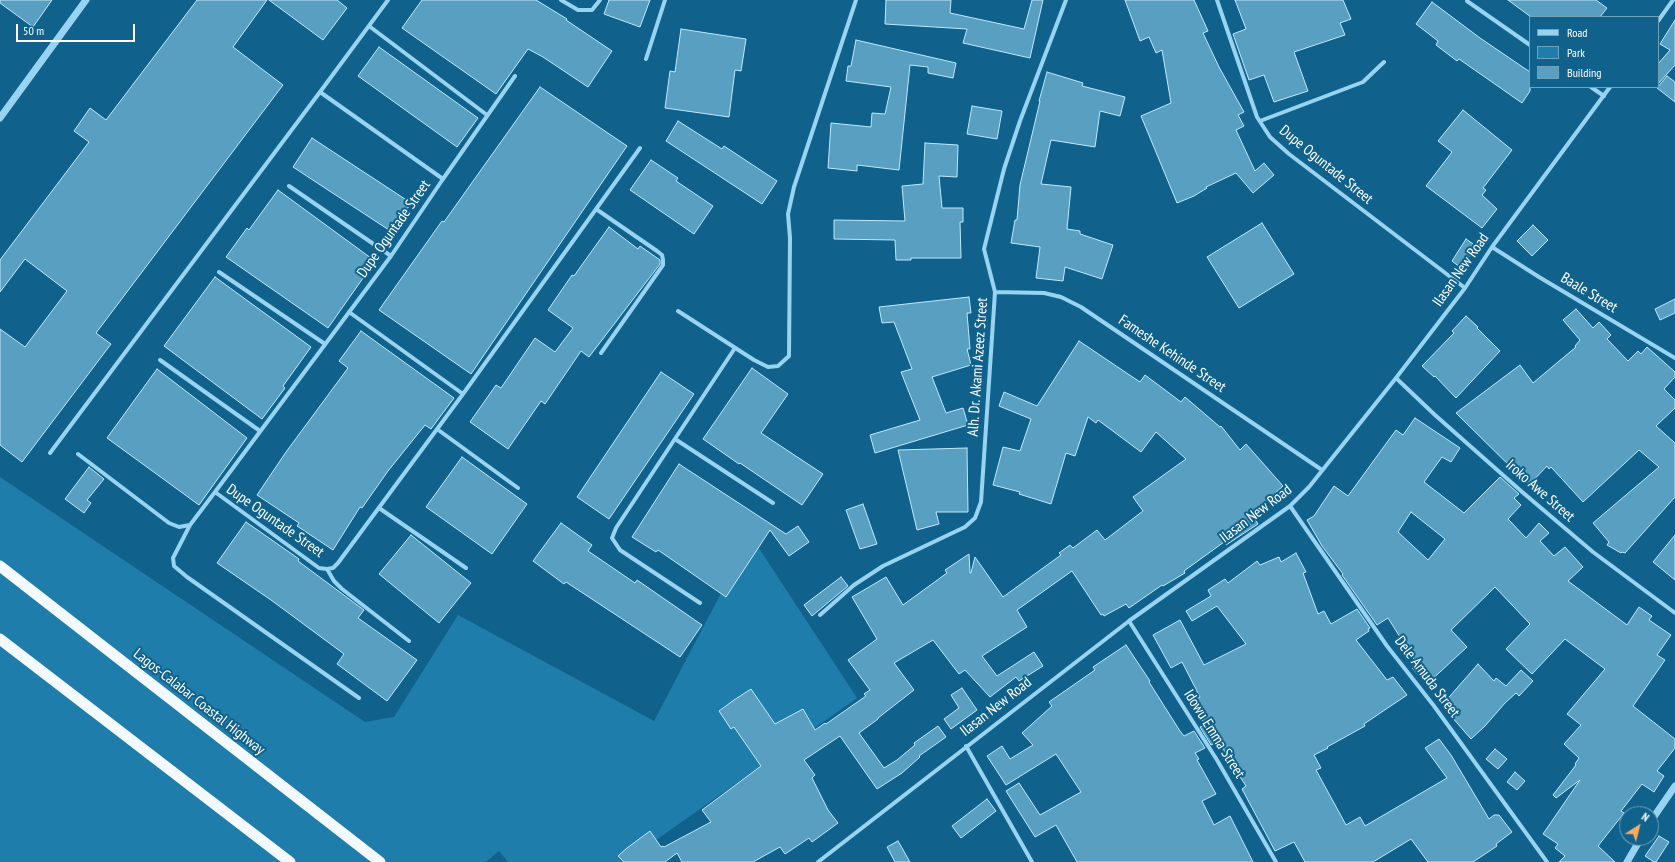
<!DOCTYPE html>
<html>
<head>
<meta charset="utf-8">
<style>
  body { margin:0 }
  #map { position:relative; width:1675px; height:862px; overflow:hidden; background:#10628d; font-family:"PT Sans Narrow",sans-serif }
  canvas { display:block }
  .legend { position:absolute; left:1529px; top:16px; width:130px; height:72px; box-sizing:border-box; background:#10628d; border:1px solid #70a1bb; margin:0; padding:5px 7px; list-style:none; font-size:12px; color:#fff }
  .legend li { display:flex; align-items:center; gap:8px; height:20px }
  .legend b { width:20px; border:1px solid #70a1bb }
  .north { position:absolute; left:1619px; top:806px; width:40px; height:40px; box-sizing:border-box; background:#10628d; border:1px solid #70a1bb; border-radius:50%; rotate:36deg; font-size:11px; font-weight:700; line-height:16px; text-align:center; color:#fff }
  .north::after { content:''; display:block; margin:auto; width:14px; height:18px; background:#ffab5a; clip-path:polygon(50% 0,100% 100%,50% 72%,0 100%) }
  .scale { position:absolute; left:16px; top:24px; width:119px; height:18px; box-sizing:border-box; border:2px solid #fff; border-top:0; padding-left:5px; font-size:12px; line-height:14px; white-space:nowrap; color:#fff; -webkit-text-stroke:3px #10628d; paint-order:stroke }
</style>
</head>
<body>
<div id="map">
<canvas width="1675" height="862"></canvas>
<ul class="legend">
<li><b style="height:5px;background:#98d4f2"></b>Road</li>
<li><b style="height:11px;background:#1f7dab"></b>Park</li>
<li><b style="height:11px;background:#589fc2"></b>Building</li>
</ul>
<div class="north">N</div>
<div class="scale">50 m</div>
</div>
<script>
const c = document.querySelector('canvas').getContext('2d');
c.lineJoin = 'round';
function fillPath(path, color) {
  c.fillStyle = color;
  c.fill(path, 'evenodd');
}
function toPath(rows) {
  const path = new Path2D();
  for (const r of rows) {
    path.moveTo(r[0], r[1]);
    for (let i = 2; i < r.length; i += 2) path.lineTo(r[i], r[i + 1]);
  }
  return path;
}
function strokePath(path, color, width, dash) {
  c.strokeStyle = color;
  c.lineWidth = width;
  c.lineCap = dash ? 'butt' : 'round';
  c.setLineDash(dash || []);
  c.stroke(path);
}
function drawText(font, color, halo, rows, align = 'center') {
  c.font = font + ' "PT Sans Narrow",sans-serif';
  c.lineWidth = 4;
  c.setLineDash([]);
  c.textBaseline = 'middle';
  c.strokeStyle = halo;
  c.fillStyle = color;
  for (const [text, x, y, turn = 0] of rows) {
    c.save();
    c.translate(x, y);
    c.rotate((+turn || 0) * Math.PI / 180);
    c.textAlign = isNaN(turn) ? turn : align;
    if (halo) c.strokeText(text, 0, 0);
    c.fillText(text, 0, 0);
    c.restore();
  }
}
fillPath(toPath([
  [0,477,365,722,394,717,458,615,654,721,751,536,857,698,625,862,508,862,499,851,486,862,0,862]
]), '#1f7dab');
const building = toPath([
  [0,0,52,0,33,27,0,3,0,0],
  [197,0,267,0,233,47,283,85,96,333,111,344,22,462,0,445,0,329,25,347,67,291,25,259,0,292,0,260,89,142,74,131,90,108,106,120,197,0],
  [269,0,337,0,347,8,323,40,269,0],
  [422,0,536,0,567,19,566,20,612,51,588,87,543,57,528,49,496,94,402,28,422,0],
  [609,0,650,0,640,27,604,14,609,0],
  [886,0,951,0,950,13,1024,29,1032,0,1043,0,1030,58,963,43,967,29,885,24,886,0],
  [1125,0,1194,0,1208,31,1203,33,1219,67,1244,112,1238,115,1244,126,1236,130,1255,171,1264,163,1274,175,1253,193,1236,173,1206,187,1207,188,1194,196,1177,203,1141,116,1171,103,1162,50,1156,53,1149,37,1140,41,1125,0],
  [1235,0,1343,0,1351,19,1340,23,1345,35,1294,52,1308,91,1274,102,1264,75,1249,80,1233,34,1246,29,1235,0],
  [1508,0,1596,0,1607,8,1600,17,1531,17,1508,0],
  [1432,2,1480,38,1530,72,1530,91,1522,103,1459,59,1457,61,1436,45,1438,41,1416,24,1432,2],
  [1675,20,1675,65,1658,84,1658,64,1670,50,1660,44,1675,20],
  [681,29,746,39,741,71,735,70,729,117,665,108,670,71,675,72,681,29],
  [856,40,956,63,953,78,928,73,928,67,910,65,899,170,857,165,857,171,828,168,831,123,871,127,872,113,885,114,891,87,846,81,848,66,851,66,856,40],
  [379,47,478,118,457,147,358,76,379,47],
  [1047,72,1083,83,1082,86,1125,97,1120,116,1100,111,1095,147,1051,140,1041,184,1071,187,1067,229,1080,231,1080,234,1113,245,1102,279,1065,267,1063,281,1036,278,1040,247,1011,243,1015,220,1017,220,1020,185,1040,101,1039,101,1047,72],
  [1667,76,1675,82,1675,102,1657,88,1667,76],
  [540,87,627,146,471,374,379,310,442,221,444,222,540,87],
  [972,106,1002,111,997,139,967,134,972,106],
  [1463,110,1512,150,1483,188,1486,190,1482,195,1497,209,1482,228,1426,186,1452,152,1438,141,1463,110],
  [678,121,722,149,724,146,777,181,762,204,666,141,678,121],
  [312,138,411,203,392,232,293,167,312,138],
  [925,143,958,145,957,177,939,176,942,208,963,208,963,222,960,222,961,258,911,258,911,260,896,260,895,240,834,239,834,220,905,221,902,186,923,184,925,143],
  [651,160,678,178,676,181,713,206,694,234,630,190,651,160],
  [278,190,375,261,328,328,226,257,247,228,249,230,278,190],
  [1262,223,1294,274,1239,308,1207,257,1262,223],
  [1533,225,1548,240,1532,256,1517,241,1533,225],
  [609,227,638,249,640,246,660,260,660,264,589,357,581,351,545,404,541,401,508,449,470,422,496,385,501,388,535,338,555,352,573,328,548,310,572,275,574,276,609,227],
  [1466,239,1476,246,1461,268,1452,261,1466,239],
  [215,277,311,347,283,386,285,388,262,419,164,346,215,277],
  [969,297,971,313,967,313,970,349,967,349,971,365,932,377,946,413,963,408,968,425,875,453,870,435,920,420,901,372,912,369,894,322,882,323,879,307,969,297],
  [1675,299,1675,313,1660,320,1655,309,1675,299],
  [1576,309,1593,328,1599,322,1611,335,1607,339,1628,361,1638,351,1641,354,1647,347,1675,372,1675,377,1664,389,1675,400,1675,408,1656,426,1675,443,1675,497,1625,553,1622,552,1621,553,1607,545,1609,542,1593,523,1659,467,1639,450,1583,502,1551,467,1549,469,1547,466,1529,485,1456,413,1520,365,1533,383,1558,362,1576,347,1575,346,1580,340,1563,320,1576,309],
  [1466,316,1478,327,1477,328,1500,351,1456,398,1435,376,1434,377,1422,366,1454,333,1452,331,1466,316],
  [361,331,454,398,431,429,425,425,388,471,362,508,360,507,333,550,297,526,299,523,257,495,286,452,348,368,339,361,361,331],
  [1079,341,1140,382,1145,375,1181,402,1185,397,1220,427,1221,426,1240,450,1246,444,1283,486,1252,514,1258,524,1226,545,1224,542,1184,571,1185,573,1163,586,1162,585,1129,608,1126,604,1104,616,1103,614,1101,615,1072,571,1017,610,1027,627,982,656,997,676,1034,652,1043,666,1019,681,1016,677,990,697,965,670,959,674,933,640,894,663,914,690,878,718,878,719,859,733,884,768,897,760,915,745,914,743,938,726,946,737,919,756,920,757,902,773,877,789,840,736,804,760,815,775,812,778,828,810,838,823,812,842,809,838,785,854,780,847,753,862,682,862,677,853,665,862,624,862,618,856,627,848,650,831,661,847,663,846,664,847,711,822,702,810,761,766,734,727,731,729,719,711,734,700,751,689,775,724,803,709,815,730,825,723,826,724,866,696,864,694,870,690,848,660,877,639,852,597,886,577,903,605,947,573,945,570,969,554,970,573,971,573,975,557,1003,597,1061,555,1059,553,1070,545,1073,548,1097,530,1105,540,1143,511,1133,497,1186,459,1156,432,1141,452,1098,420,1096,423,1088,417,1075,456,1066,453,1051,504,1019,494,1020,492,993,485,1003,447,1020,451,1031,419,999,406,1004,392,1037,406,1079,341],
  [752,368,788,394,761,433,823,474,802,505,740,463,739,464,703,439,752,368],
  [157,369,247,438,199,505,107,438,157,369],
  [661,372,694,394,609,519,577,497,661,372],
  [1415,418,1460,448,1451,462,1442,457,1424,482,1464,513,1500,477,1519,494,1514,498,1521,505,1508,519,1526,538,1539,523,1549,533,1540,541,1554,556,1565,547,1583,567,1568,581,1627,625,1639,607,1652,616,1649,620,1671,635,1657,655,1665,660,1633,706,1675,739,1675,748,1657,771,1664,776,1654,792,1642,784,1621,811,1624,813,1598,846,1615,862,1559,862,1565,856,1555,848,1558,844,1543,834,1580,780,1556,798,1553,795,1576,765,1575,764,1579,758,1564,744,1581,725,1567,714,1605,669,1565,639,1532,674,1506,649,1530,624,1495,587,1451,630,1467,647,1427,684,1412,668,1417,664,1388,618,1377,625,1342,575,1343,574,1322,546,1307,520,1314,516,1334,486,1348,496,1396,430,1403,435,1415,418],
  [1411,512,1445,539,1428,560,1398,532,1411,512],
  [967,448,968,512,936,512,939,524,917,530,898,450,967,448],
  [462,457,527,504,492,554,426,507,462,457],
  [679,464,786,534,798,526,809,542,789,556,770,530,726,597,658,550,656,552,632,537,679,464],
  [89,467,104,479,87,500,91,503,84,513,65,499,89,467],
  [863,504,877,544,860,549,846,510,863,504],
  [246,522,299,559,298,561,364,610,358,618,417,660,387,701,337,664,344,654,271,600,217,563,246,522],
  [561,523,592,545,588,551,635,583,637,580,702,625,680,657,566,582,564,584,533,561,561,523],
  [411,535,471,583,439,623,379,574,411,535],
  [1675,535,1675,580,1653,562,1675,535],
  [1296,553,1306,572,1303,573,1318,614,1324,611,1331,624,1357,609,1370,628,1368,629,1369,631,1356,640,1387,680,1393,677,1407,695,1364,724,1365,726,1327,747,1328,748,1314,755,1321,768,1316,770,1346,825,1360,817,1365,826,1447,778,1425,748,1439,739,1451,755,1489,819,1494,815,1499,815,1512,832,1496,844,1497,846,1473,862,1428,862,1411,839,1373,862,1305,862,1294,842,1275,851,1242,789,1246,786,1231,763,1219,741,1211,745,1200,727,1205,725,1192,701,1200,697,1182,662,1171,668,1153,635,1180,620,1204,665,1246,644,1217,606,1192,621,1186,611,1211,596,1208,590,1225,579,1228,583,1257,561,1260,565,1279,557,1281,562,1296,553],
  [841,577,848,586,812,616,804,605,841,577],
  [1126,645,1150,681,1149,682,1180,731,1184,736,1194,731,1205,748,1195,753,1199,759,1197,760,1216,794,1202,801,1214,825,1230,816,1253,862,1077,862,1056,825,1035,837,1006,791,1019,783,1040,815,1081,792,1056,754,1006,785,987,756,1002,746,1010,759,1033,745,1022,733,1052,706,1049,702,1095,670,1093,667,1126,645],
  [1478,664,1494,681,1496,678,1506,686,1521,670,1533,681,1519,696,1516,693,1505,703,1485,726,1471,739,1451,716,1454,713,1443,704,1478,664],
  [962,688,977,710,951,729,944,719,959,708,951,695,962,688],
  [1495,749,1507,759,1498,769,1486,759,1495,749],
  [1515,772,1525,781,1517,790,1507,782,1515,772],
  [987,799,996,811,961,838,952,826,987,799],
  [1659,836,1669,842,1656,862,1654,862,1645,856,1659,836],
  [898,841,910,862,895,862,887,847,898,841]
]);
fillPath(building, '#589fc2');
strokePath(building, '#bfe9fd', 1);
strokePath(toPath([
  [388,0,320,92,443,179,391,256,215,492,319,568,327,569,333,568,338,563,463,394,640,148],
  [561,0,578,10,592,10,600,0],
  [1217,0,1257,117,1270,137,1289,154,1465,288],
  [1467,1,1530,45],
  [1658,21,1673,0],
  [369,26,487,115],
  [646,59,665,0],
  [1591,87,1604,96],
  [1260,121,1363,82,1384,62],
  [443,179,515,76],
  [289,186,391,256],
  [596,209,657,251,662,255,663,260,663,265,601,353],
  [1492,247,1539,277,1675,358],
  [219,272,325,344],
  [995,292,1044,293,1061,297,1081,307,1322,470],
  [678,311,754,360,768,367,778,366,789,356,790,238,788,214,794,187,856,0],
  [349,312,463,394],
  [160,360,260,431],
  [1396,378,1435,415,1521,491,1593,552,1675,613],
  [437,429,518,488],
  [675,439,773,503],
  [50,453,320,92],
  [78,454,169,523,179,527,190,525,215,492],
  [1290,506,1387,646,1434,706,1547,862],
  [379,508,466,568],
  [190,525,173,558,174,566,187,577,359,698],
  [327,569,334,581,342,589,409,641],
  [700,603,620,550,612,538,616,528,735,348],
  [820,615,854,585,883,566,965,527,975,518,981,502,995,292,984,249,1004,169,1020,121,1066,0],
  [1129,621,1217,760,1276,862],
  [966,746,1032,862],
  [818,862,1129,621,1290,506,1309,487,1396,378,1465,288,1492,247,1610,87]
]), '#98d4f2', 4);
strokePath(toPath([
  [0,118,86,0],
  [1651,821,1675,786],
  [1627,862,1641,838]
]), '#98d4f2', 7);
strokePath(toPath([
  [0,566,380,862],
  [0,639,290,862]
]), '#f2faff', 11);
drawText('15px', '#fff', '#10628d', [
  ["Dupe Oguntade Street",1326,165,39],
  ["Dupe Oguntade Street",394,229,-55],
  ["Ilasan New Road",1461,270,-55],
  ["Baale Street",1589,293,31],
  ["Fameshe Kehinde Street",1172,354,34],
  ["Alh. Dr. Akami Azeez Street",978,367,-86],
  ["Iroko Awe Street",1540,491,41],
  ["Ilasan New Road",1256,514,-37],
  ["Dupe Oguntade Street",275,521,35],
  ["Dele Amuda Street",1427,677,53],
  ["Lagos-Calabar Coastal Highway",199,702,38],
  ["Ilasan New Road",996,707,-38],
  ["Idowu Emma Street",1214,734,58]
]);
</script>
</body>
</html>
